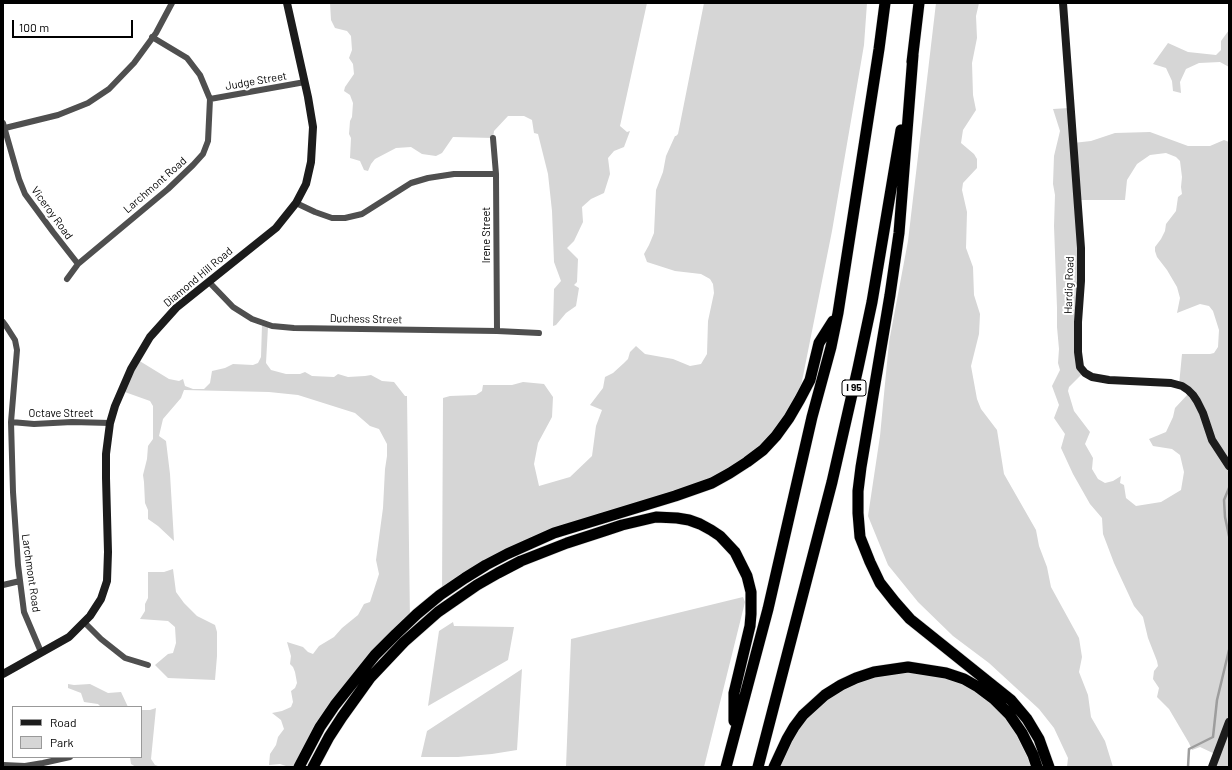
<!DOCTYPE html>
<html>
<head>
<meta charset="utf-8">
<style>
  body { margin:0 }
  #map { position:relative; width:1232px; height:770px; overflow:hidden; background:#fff; font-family:Barlow,sans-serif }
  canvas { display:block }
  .frame { position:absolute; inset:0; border:4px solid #000; pointer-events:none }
  .legend { position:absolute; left:12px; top:706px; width:130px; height:52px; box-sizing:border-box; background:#fff; border:1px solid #999; margin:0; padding:5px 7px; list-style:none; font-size:12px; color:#000 }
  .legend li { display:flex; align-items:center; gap:8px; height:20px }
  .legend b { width:20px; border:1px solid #999 }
  .scale { position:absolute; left:12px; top:20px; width:121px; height:18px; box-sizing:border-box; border:2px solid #000; border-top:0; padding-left:5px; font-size:12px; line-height:14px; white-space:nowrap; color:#000; -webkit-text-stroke:3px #fff; paint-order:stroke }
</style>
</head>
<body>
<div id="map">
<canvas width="1232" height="770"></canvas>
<div class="frame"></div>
<ul class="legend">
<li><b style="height:5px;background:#1c1c1c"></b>Road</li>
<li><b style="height:11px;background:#d6d6d6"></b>Park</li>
</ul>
<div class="scale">100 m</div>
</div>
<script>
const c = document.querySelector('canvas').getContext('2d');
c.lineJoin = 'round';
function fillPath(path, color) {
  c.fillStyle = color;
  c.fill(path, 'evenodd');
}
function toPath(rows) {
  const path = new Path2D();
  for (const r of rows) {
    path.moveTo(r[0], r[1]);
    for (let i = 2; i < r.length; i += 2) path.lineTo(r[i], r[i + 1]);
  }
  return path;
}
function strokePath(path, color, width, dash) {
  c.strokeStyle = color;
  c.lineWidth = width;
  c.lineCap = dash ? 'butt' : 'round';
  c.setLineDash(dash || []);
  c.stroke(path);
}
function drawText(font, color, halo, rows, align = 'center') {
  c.font = font + ' Barlow,sans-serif';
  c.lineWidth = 4;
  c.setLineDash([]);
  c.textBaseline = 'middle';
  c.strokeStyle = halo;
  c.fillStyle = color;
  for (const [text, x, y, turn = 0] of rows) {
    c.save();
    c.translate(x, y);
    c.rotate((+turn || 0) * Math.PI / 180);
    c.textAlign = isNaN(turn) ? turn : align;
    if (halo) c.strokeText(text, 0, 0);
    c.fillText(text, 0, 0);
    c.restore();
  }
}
fillPath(toPath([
  [330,3,647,3,620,126,627,132,630,131,624,147,614,151,608,158,610,174,604,193,591,199,582,207,583,222,574,241,567,248,578,259,577,282,574,285,579,288,576,306,566,313,556,325,553,326,554,289,561,281,554,262,552,211,548,174,538,134,534,133,532,120,524,116,508,116,494,131,493,138,453,137,442,153,436,156,422,154,411,147,396,148,375,159,371,164,368,171,364,170,360,161,350,158,351,138,349,134,350,121,352,117,353,103,350,95,344,91,345,87,354,74,353,64,349,58,352,50,351,36,347,31,335,28,331,20],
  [704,3,867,3,864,45,832,231,799,396,789,420,732,473,554,534,442,594,443,398,450,396,476,395,482,391,483,385,512,385,523,382,544,384,553,397,552,417,538,443,534,464,539,486,570,477,592,456,596,426,602,410,590,405,603,388,605,377,613,373,624,363,628,359,630,352,636,346,645,354,673,359,690,366,701,364,707,354,708,321,714,293,713,284,710,279,701,274,675,271,647,262,644,254,649,245,654,233,656,190,663,172,666,156,675,136,676,136,678,134],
  [936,3,979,3,976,16,977,38,972,63,973,95,976,110,963,130,961,143,974,154,977,159,977,168,963,183,962,190,967,212,966,248,973,267,974,295,980,314,979,334,971,366,977,399,981,409,997,430,1004,474,1036,530,1039,546,1047,567,1051,587,1079,638,1082,657,1079,672,1088,695,1091,717,1105,741,1113,767,1067,767,1068,758,1054,728,1039,709,989,663,953,636,918,602,888,565,868,516,880,436,889,342,908,241],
  [1229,30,1229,67,1220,62,1199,63,1186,69,1180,82,1181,93,1173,91,1172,81,1166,68,1153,64,1168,43,1188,52,1216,55,1221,50,1221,41],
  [1069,108,1073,143,1091,141,1115,133,1150,132,1188,146,1210,146,1224,140,1229,142,1229,767,1212,767,1215,754,1200,747,1192,750,1189,743,1169,709,1157,697,1159,688,1153,679,1154,671,1158,666,1157,661,1148,638,1143,617,1134,606,1114,563,1103,534,1102,518,1090,504,1073,474,1061,448,1065,434,1054,418,1059,405,1052,386,1060,370,1058,363,1059,349,1057,327,1057,308,1054,226,1055,195,1053,184,1054,156,1060,131,1053,109],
  [1166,153,1176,157,1180,161,1182,177,1181,187,1182,194,1178,197,1176,211,1166,224,1165,231,1161,239,1155,247,1155,251,1157,257,1167,270,1177,287,1180,298,1177,313,1200,304,1209,306,1213,311,1219,330,1218,347,1214,353,1210,354,1182,354,1179,385,1188,394,1175,408,1173,417,1166,432,1149,439,1153,446,1172,449,1180,455,1184,472,1181,490,1161,502,1136,506,1126,498,1124,485,1120,483,1121,476,1113,481,1105,483,1098,479,1092,469,1093,458,1085,444,1090,432,1074,411,1068,391,1069,387,1083,373,1078,357,1078,200,1125,200,1127,180,1137,164,1150,155],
  [262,325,268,327,266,363,271,370,286,374,300,374,305,372,312,376,334,377,338,374,348,377,365,376,371,375,382,381,394,382,405,396,407,396,410,621,372,659,299,767,289,767,280,764,269,765,270,754,276,745,278,737,284,729,281,720,272,713,282,711,291,707,293,702,291,691,295,688,297,683,295,672,293,667,290,664,291,656,287,642,303,647,308,652,313,654,319,646,334,637,342,628,358,615,364,604,370,602,379,574,376,560,383,508,385,469,387,456,387,444,379,429,370,426,355,413,298,395,269,392,184,390,181,398,163,419,159,436,166,441,170,474,174,541,158,526,148,519,148,510,145,503,144,482,143,475,147,459,148,446,153,439,153,406,150,401,122,391,138,360,169,379,179,381,183,379,185,386,193,389,204,389,210,383,212,371,225,368,233,364,253,365,258,363,261,357],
  [173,569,176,592,184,603,197,616,215,625,217,632,217,656,215,680,168,678,155,665,168,654,173,653,176,643,175,627,168,621,140,619,145,611,145,604,148,598,148,572,164,572],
  [743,597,745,602,704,767,566,767,571,639],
  [453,622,454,626,514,627,508,660,428,706,439,631],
  [897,668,953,676,998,703,1036,767,775,767,784,746,825,694],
  [522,669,517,750,492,754,458,757,421,757,427,731],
  [68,684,74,685,90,684,108,693,121,692,128,707,101,707,98,704,84,702,81,693,68,688],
  [156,708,151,759,155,765,161,767,136,767,131,764,130,757,141,757,141,710,150,710]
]), '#d6d6d6');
strokePath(toPath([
  [1229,488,1224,500,1225,517,1229,536],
  [1188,767,1189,749,1213,737,1217,700,1229,650]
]), '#9d9d9d', 2.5);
const highway = toPath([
  [913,55,899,233,890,295,861,467,858,491,858,513,860,537,870,562,880,583,895,602,910,619,1011,700,1027,719,1039,739,1049,767],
  [912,62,919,3],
  [299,767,320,727,335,705,375,655,396,634,417,614,440,595,465,578,486,565,507,554,554,533,675,496,712,483,730,473,747,462,763,450,776,436,789,418,800,399,810,380,819,343,833,321],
  [313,767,329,737,342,717,370,678,404,642,438,612,477,585,498,573,521,561,567,543,607,530,622,525,656,517,677,518,689,520,700,524,711,530,720,536,735,552,747,576,751,592,751,614,750,626,734,693,734,721],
  [726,767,768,609,812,417,831,347,838,313,879,49,885,3],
  [758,767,832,482,858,368,872,302,901,130],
  [774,767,787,739,794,727,803,715,825,695,841,685,856,678,874,672,908,667,946,673,964,679,978,687,994,699,1009,714,1022,733,1033,755,1037,767]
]);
strokePath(highway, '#dbdbdb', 12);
strokePath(toPath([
  [210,99,305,82],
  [3,123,19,179,25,194,53,232,78,264],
  [5,128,58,115,88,103,109,89,134,63,156,33,172,3],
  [493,138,496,174,497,331],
  [296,203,315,212,332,218,345,218,362,214,411,183,428,178,454,174,496,174],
  [67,279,78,264,168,189,193,165,203,154,208,141,210,99,200,75,187,58,152,37],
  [209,282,233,307,252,319,272,326,294,328,497,331,539,333],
  [3,322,6,326,15,340,17,350,11,422,13,492,18,565,24,612,41,652],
  [11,422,34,424,72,422,110,423],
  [3,585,20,581],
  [84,622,101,639,125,658,148,665],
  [3,765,25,766,43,763,70,757]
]), '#4f4f4f', 6);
strokePath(toPath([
  [1063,3,1081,248,1081,281,1078,322,1078,352,1080,367,1085,373,1092,377,1109,380,1171,383,1182,386,1188,390,1193,395,1197,401,1203,413,1212,440,1229,466],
  [3,674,69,637,90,616,101,599,107,581,108,552,106,478,106,454,110,423,115,406,131,369,150,337,176,308,276,228,296,203,306,184,311,162,313,127,308,97,287,3],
  [1212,767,1229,722]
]), '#1c1c1c', 8);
strokePath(highway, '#000', 11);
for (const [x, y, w] of [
  [854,388,24]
]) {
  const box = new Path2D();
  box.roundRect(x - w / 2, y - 8, w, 16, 3);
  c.fillStyle = '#fff';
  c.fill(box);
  strokePath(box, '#000', 1);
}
drawText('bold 10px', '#000', null, [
  ["I 95",854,388]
]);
drawText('11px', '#000', '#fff', [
  ["Judge Street",256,81,-10],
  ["Larchmont Road",155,185,-41],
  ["Viceroy Road",52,213,54],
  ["Irene Street",486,235,-90],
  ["Diamond Hill Road",198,277,-40],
  ["Hardig Road",1069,285,-88],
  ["Duchess Street",366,319,1],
  ["Octave Street",61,413],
  ["Larchmont Road",31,573,82]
]);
</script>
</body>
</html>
